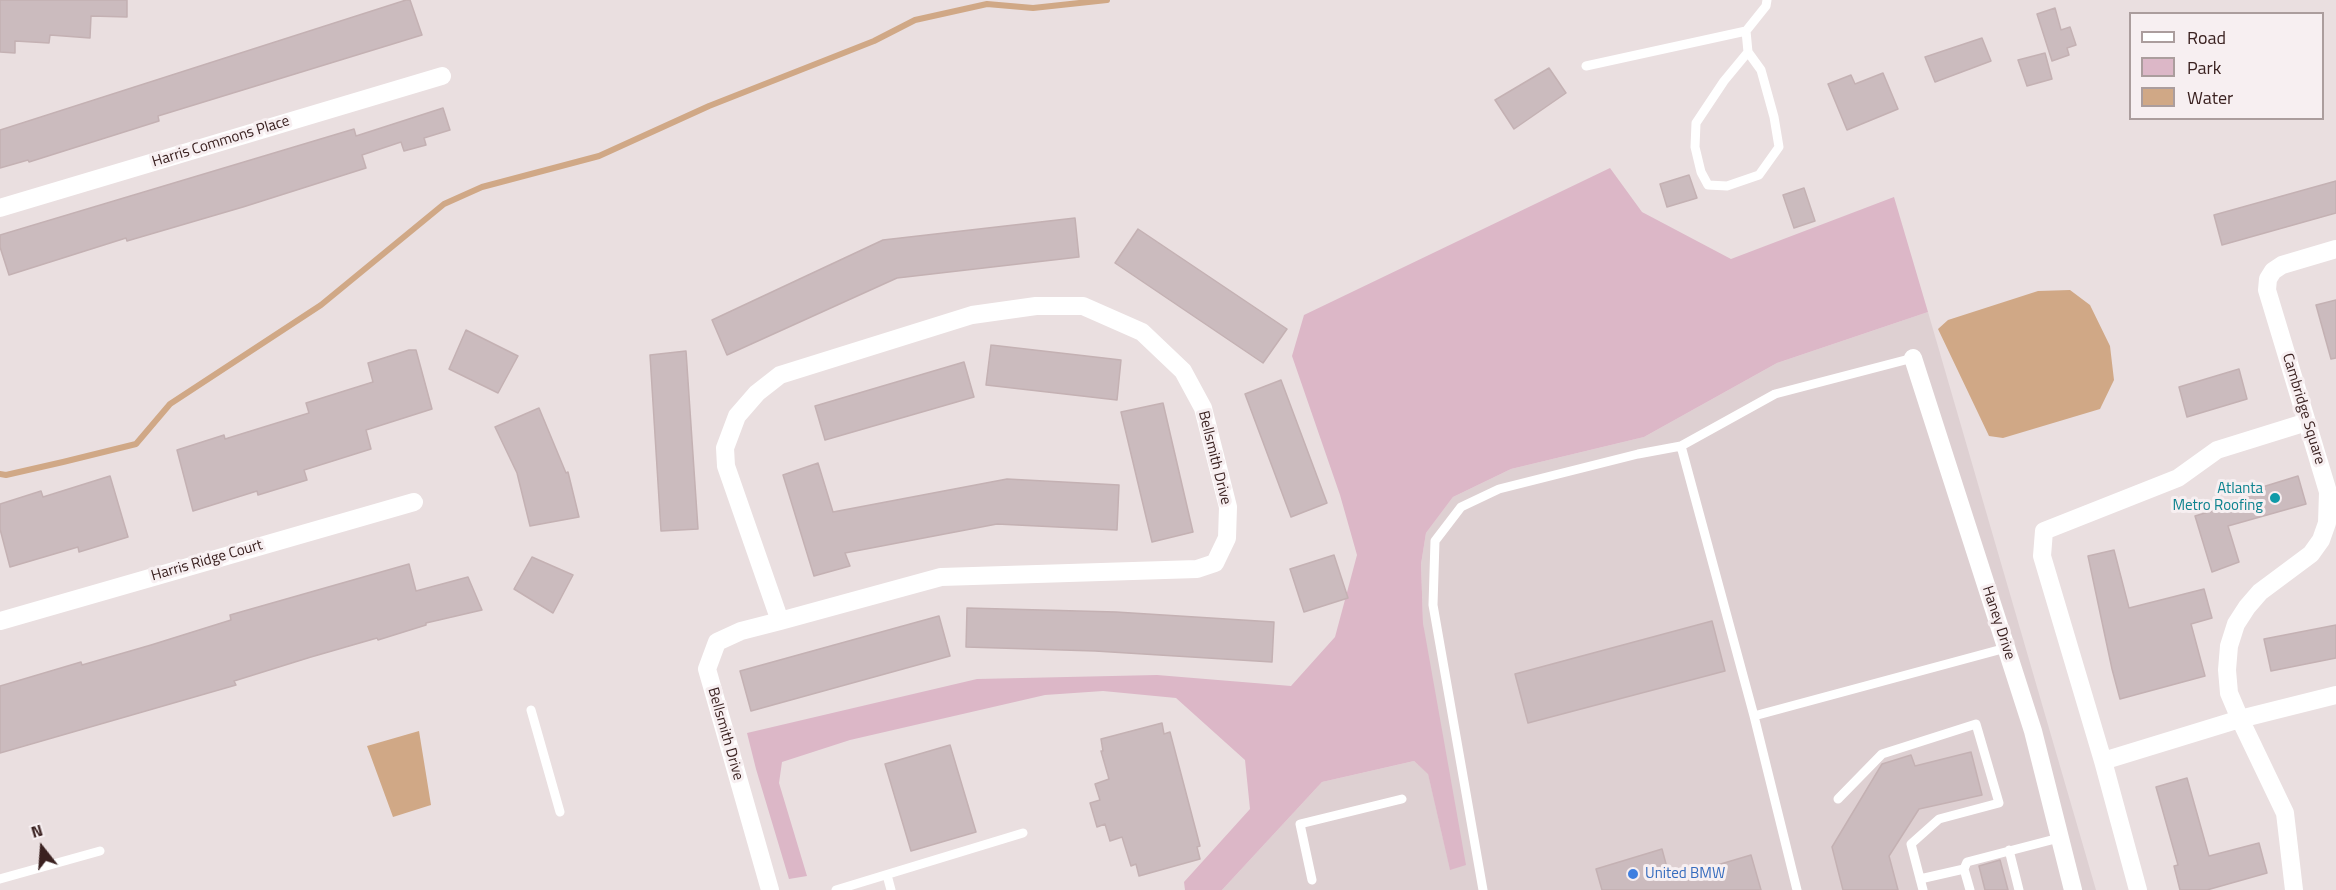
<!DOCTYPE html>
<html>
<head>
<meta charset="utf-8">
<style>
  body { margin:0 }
  #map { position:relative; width:2336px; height:890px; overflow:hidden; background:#eadfe0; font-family:"Titillium Web",sans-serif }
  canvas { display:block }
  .legend { position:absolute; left:2129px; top:12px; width:195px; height:108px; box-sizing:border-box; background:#f7eff1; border:2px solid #ab9d9d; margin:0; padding:8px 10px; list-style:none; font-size:18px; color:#3a2120 }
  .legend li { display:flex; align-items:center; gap:12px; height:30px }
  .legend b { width:30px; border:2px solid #ab9d9d }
  .north { position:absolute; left:12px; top:818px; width:60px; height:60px; -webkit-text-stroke:4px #f7eff1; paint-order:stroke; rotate:343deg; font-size:16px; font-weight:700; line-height:24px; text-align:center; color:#3a2120 }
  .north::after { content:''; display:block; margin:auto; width:21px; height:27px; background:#3a2120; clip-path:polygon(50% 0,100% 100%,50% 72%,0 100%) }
</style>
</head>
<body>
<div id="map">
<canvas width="2336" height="890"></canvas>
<ul class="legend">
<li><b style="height:8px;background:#fff"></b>Road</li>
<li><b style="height:16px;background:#dcb7c7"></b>Park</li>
<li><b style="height:16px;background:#d0a886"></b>Water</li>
</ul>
<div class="north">N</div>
</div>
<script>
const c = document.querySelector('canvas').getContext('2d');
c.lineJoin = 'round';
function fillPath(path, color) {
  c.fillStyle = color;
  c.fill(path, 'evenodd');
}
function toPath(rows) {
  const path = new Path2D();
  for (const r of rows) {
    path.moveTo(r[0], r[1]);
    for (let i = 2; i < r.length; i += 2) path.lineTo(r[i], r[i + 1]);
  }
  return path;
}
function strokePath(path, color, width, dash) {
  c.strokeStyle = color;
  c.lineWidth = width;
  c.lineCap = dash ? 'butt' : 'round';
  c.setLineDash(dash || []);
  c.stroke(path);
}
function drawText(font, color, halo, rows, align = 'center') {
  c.font = font + ' "Titillium Web",sans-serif';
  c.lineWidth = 6;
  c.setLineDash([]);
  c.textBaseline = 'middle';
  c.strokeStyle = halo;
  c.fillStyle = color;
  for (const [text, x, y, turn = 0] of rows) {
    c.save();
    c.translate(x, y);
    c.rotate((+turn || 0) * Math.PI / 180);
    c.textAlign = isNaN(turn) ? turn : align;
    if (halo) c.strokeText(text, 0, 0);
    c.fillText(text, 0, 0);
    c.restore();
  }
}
fillPath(toPath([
  [1928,312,2096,890,1222,890,1322,782,1414,761,1428,773,1450,869,1423,623,1421,564,1426,533,1453,497,1511,469,1644,437,1777,363]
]), '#ded0d2');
fillPath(toPath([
  [1610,168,1642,212,1731,259,1894,197,1928,312,1777,363,1644,437,1511,469,1453,497,1426,533,1421,564,1423,623,1466,865,1450,870,1428,774,1414,761,1322,782,1222,890,1185,890,1184,882,1250,809,1245,760,1176,698,1103,691,1045,695,850,740,782,762,779,783,807,876,789,879,756,769,747,733,977,679,1157,675,1291,686,1335,637,1357,555,1340,495,1292,356,1304,315]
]), '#dcb7c7');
fillPath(toPath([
  [2070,290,2090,305,2110,346,2114,380,2100,409,2003,438,1989,436,1938,329,1948,320,2038,291],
  [419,731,431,805,393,817,367,746]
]), '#d0a886');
strokePath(toPath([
  [0,474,6,475,63,462,136,444,170,404,321,305,444,204,482,187,599,156,709,106,874,41,915,20,987,4,1033,8,1107,0]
]), '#d0a886', 6);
const building = toPath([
  [0,0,127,0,127,17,91,16,90,38,50,35,49,43,15,41,15,53,0,52,0,0],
  [406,0,410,0,422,35,158,116,159,121,29,162,28,160,0,168,0,130,406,0],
  [2055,8,2061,30,2070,27,2076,45,2067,48,2069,55,2052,61,2037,14,2055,8],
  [1982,38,1991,61,1935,82,1925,57,1982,38],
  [2045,53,2052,79,2027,86,2018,60,2045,53],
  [1549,68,1566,93,1514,129,1495,100,1549,68],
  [1883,73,1898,109,1847,130,1828,84,1851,75,1855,84,1883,73],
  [443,108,450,130,424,138,426,145,404,151,401,142,362,155,366,168,243,207,127,241,126,238,9,275,0,247,0,235,354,129,356,136,443,108],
  [1689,175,1697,198,1667,207,1660,184,1689,175],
  [2336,181,2336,213,2222,245,2214,215,2336,181],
  [1804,188,1815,221,1794,228,1783,195,1804,188],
  [1075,218,1079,257,897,278,727,355,712,320,883,240,1075,218],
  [1138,229,1287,329,1263,363,1115,263,1138,229],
  [2336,300,2336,358,2331,359,2316,305,2336,300],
  [466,330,518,356,498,393,449,369,466,330],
  [991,345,1121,360,1117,400,986,385,991,345],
  [409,350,416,350,432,409,366,430,371,449,304,470,307,480,258,495,257,491,193,511,177,450,224,435,225,439,309,413,306,403,373,382,368,363,409,350],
  [686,351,698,529,661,531,650,355,686,351],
  [964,362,974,397,825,440,815,406,964,362],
  [2239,369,2247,399,2187,417,2179,387,2239,369],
  [1281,380,1327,503,1291,517,1245,394,1281,380],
  [1163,403,1193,532,1152,542,1121,412,1163,403],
  [539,408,566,473,568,472,579,517,530,526,517,473,495,427,539,408],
  [818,463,833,512,1007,479,1119,485,1117,530,997,524,845,553,850,566,814,576,783,475,818,463],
  [110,476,128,537,79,552,78,547,10,567,0,529,0,504,41,491,43,497,110,476],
  [2298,476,2306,504,2228,526,2239,562,2212,572,2195,516,2245,501,2243,493,2298,476],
  [2114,550,2129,608,2204,589,2212,618,2191,624,2205,676,2120,699,2112,669,2088,556,2114,550],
  [1334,555,1348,598,1304,612,1290,569,1334,555],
  [532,557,573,575,553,613,514,589,532,557],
  [409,564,416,591,468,577,482,610,426,623,426,625,378,640,377,638,311,657,234,681,236,685,0,753,0,686,81,662,82,665,151,645,231,620,230,615,409,564],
  [967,608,1116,612,1274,622,1272,662,1095,651,966,647,967,608],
  [939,616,950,656,751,711,740,671,939,616],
  [1712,621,1725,671,1528,723,1515,674,1712,621],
  [2336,625,2336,658,2271,671,2264,639,2336,625],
  [1162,723,1164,734,1170,732,1200,846,1197,847,1200,859,1139,876,1136,864,1131,866,1122,837,1110,841,1105,824,1097,827,1090,803,1100,800,1095,784,1109,779,1101,751,1103,751,1101,739,1162,723],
  [950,745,976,832,911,851,885,764,950,745],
  [1971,752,1982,795,1919,809,1889,856,1898,890,1843,890,1832,847,1882,764,1911,755,1915,766,1971,752],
  [2187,778,2209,856,2259,843,2267,873,2207,890,2180,890,2174,866,2178,865,2156,787,2187,778],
  [1662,849,1670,879,1751,855,1761,890,1602,890,1596,869,1662,849],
  [2000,860,2008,890,1985,890,1979,866,2000,860]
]);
fillPath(building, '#cbbbbe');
strokePath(building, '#c4b1b3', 1.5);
strokePath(toPath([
  [1746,31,1748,52,1724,81,1696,123,1695,147,1701,172,1708,185,1727,186,1759,175,1779,147,1774,117,1761,70,1748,52],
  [1586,66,1746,31,1766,6,1767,0],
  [531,710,560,812],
  [1754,716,2006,648],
  [1838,799,1882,754,1976,724,1999,803,1939,819,1911,844,1923,890],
  [2009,850,2019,890],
  [887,875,891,890],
  [0,879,100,851],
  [1920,879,1964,869],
  [1312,880,1300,824,1402,799],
  [836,890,1023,833],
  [1483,890,1433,605,1435,541,1461,507,1499,489,1638,454,1681,446],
  [1797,890,1754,716,1681,446,1775,394,1913,358],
  [1970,890,1964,869,1967,862,2059,838]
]), '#fff', 9);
strokePath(toPath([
  [0,208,442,76],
  [1913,358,2033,731,2073,890],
  [0,621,414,502],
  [2103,761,2240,719,2336,695],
  [770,890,707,669,717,642,741,631,780,621,941,577,1197,569,1215,563,1227,538,1228,507,1203,408,1183,371,1142,332,1083,306,1036,306,972,315,780,375,757,393,737,416,725,448,726,466,780,621],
  [2138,890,2103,761,2042,556,2044,531,2178,478,2217,450,2307,422],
  [2294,890,2285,813,2240,719,2229,693,2227,670,2229,646,2236,624,2247,607,2260,592,2311,554,2321,540,2327,523,2328,492,2267,290,2268,279,2273,271,2282,265,2336,249]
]), '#fff', 18);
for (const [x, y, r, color] of [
  [2275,498,6,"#0f9aa8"],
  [1633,874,6,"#3f7fe0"]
]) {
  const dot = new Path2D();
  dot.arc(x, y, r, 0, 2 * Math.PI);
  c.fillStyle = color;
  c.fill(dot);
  strokePath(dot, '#f7eff1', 2);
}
drawText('15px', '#3a2120', '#f7eff1', [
  ["Harris Commons Place",221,142,-17],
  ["Cambridge Square",2303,409,73],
  ["Bellsmith Drive",1214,458,76],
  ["Harris Ridge Court",207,561,-16],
  ["Haney Drive",1998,623,72],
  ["Bellsmith Drive",725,734,74]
]);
drawText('15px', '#0d838f', '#f7eff1', [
  ["Atlanta",2263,489],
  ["Metro Roofing",2263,506]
], 'right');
drawText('15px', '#366cbe', '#f7eff1', [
  ["United BMW",1645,874]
], 'left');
</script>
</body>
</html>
